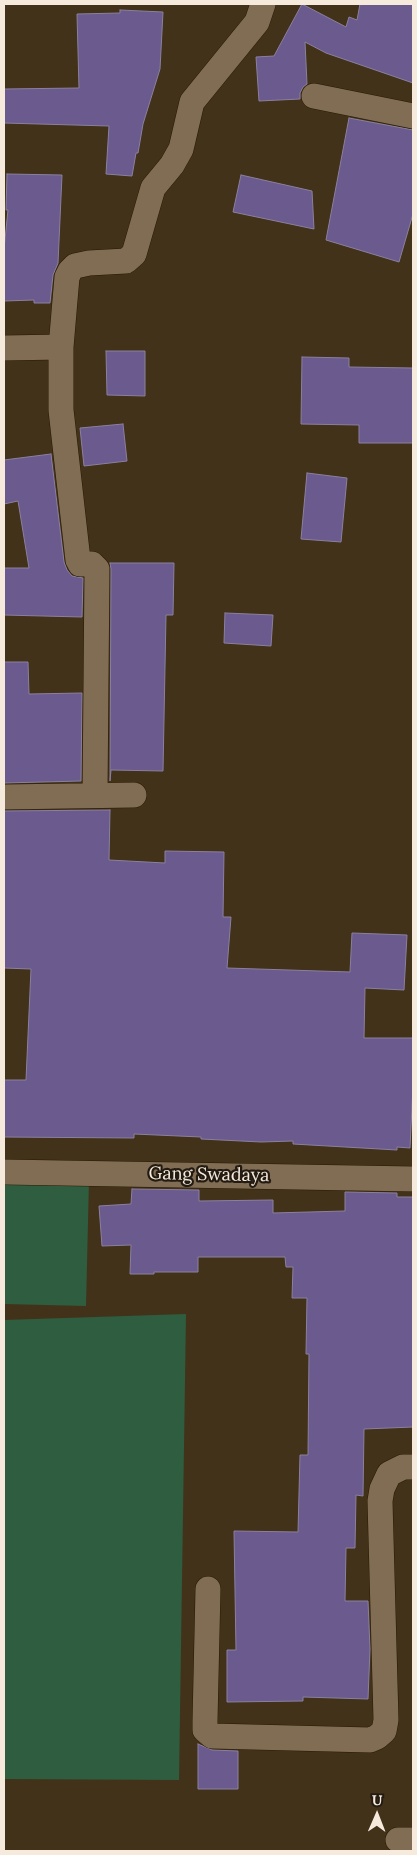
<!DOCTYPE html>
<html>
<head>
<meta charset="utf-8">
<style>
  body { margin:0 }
  #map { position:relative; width:417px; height:1855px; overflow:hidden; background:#43321a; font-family:Lora,serif }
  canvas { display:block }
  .frame { position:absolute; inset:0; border:5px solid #f5eadc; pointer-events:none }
  .north { position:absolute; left:352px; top:1790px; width:50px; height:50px; -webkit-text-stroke:4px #231b11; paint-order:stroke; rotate:1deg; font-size:14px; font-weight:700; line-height:20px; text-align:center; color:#f5eadc }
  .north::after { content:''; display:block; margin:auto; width:18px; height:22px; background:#f5eadc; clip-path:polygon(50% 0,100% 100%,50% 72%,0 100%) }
</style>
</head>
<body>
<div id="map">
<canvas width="417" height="1855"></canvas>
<div class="frame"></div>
<div class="north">U</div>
</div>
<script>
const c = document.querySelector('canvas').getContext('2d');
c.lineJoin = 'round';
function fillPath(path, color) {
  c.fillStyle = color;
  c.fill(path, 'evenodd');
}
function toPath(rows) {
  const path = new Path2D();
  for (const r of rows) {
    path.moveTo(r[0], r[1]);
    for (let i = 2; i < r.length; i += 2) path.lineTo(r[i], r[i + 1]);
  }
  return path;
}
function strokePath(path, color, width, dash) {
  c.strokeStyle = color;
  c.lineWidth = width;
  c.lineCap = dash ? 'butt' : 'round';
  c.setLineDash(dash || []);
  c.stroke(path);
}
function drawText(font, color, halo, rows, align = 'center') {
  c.font = font + ' Lora,serif';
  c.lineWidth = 4.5;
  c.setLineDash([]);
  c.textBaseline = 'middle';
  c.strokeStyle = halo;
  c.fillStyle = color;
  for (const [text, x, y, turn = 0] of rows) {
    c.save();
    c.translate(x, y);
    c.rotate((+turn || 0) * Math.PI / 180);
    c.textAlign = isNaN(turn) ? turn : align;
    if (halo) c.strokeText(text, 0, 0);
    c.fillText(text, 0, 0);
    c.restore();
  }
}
fillPath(toPath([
  [4,1178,89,1180,86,1306,4,1304],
  [186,1314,179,1780,4,1779,4,1320]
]), '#2f5d3f');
const building = toPath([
  [302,4,346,27,349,17,357,20,360,4,413,4,413,83,326,53,305,42,307,84,303,87,300,93,300,99,259,101,256,57,274,56,302,4],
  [120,10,163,12,160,69,143,124,138,153,136,153,132,176,106,174,109,126,4,123,4,89,79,88,77,14,120,13,120,10],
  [349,118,413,130,413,214,399,262,326,240,349,118],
  [7,174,62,175,58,263,53,275,50,303,34,303,34,300,4,301,4,249,8,210,6,210,7,174],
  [241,175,312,191,314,229,233,212,241,175],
  [106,351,145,351,145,396,107,395,106,351],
  [302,357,349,358,349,367,413,368,413,443,359,443,359,425,301,424,302,357],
  [123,424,127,461,84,466,80,428,123,424],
  [51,454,64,562,67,570,72,576,83,578,82,617,4,615,4,568,29,568,18,501,4,504,4,460,51,454],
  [307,473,347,478,341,542,301,539,307,473],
  [110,563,174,563,173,615,166,615,163,771,111,770,110,781,111,569,110,563],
  [225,613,273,615,271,646,224,643,225,613],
  [4,662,28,662,29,694,82,693,81,781,4,783,4,662],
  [110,810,109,860,165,863,165,851,224,852,223,917,231,917,227,968,350,972,352,933,407,935,404,990,365,988,364,1038,413,1038,413,1086,410,1148,397,1147,397,1150,293,1144,293,1141,261,1142,201,1139,201,1137,134,1134,134,1138,4,1137,4,1080,26,1080,31,969,4,968,4,811,110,810],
  [132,1189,199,1190,199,1201,273,1200,273,1213,345,1211,345,1192,397,1193,397,1197,413,1197,413,1427,364,1429,363,1496,356,1495,355,1548,346,1548,345,1601,368,1601,370,1649,368,1699,303,1697,303,1701,227,1702,227,1650,236,1650,234,1531,298,1532,300,1455,308,1455,309,1354,306,1354,307,1298,292,1298,293,1267,286,1267,285,1257,198,1257,198,1272,154,1272,154,1274,130,1274,131,1245,102,1246,99,1206,131,1204,132,1189],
  [198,1744,212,1750,238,1751,238,1789,198,1789,198,1744]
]);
fillPath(building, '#6a5a8d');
strokePath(building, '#8a819f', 1);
const minor = toPath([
  [314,96,413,116],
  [61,347,67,277,70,271,75,266,89,263,126,261,134,254,153,188,172,165,181,149,192,102,257,22,263,4],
  [4,348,61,347,61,410,78,560,80,564,92,564,97,569,95,795],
  [4,797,134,795],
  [4,1172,413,1179],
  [208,1589,205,1721,205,1730,212,1736,370,1740,377,1737,384,1731,386,1720,380,1501,382,1489,389,1474,403,1467,413,1467],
  [398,1840,413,1840]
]);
strokePath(minor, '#291902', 26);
strokePath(minor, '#816d54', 25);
drawText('18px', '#f5eadc', '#231b11', [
  ["Gang Swadaya",209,1175,1]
]);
</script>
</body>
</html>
